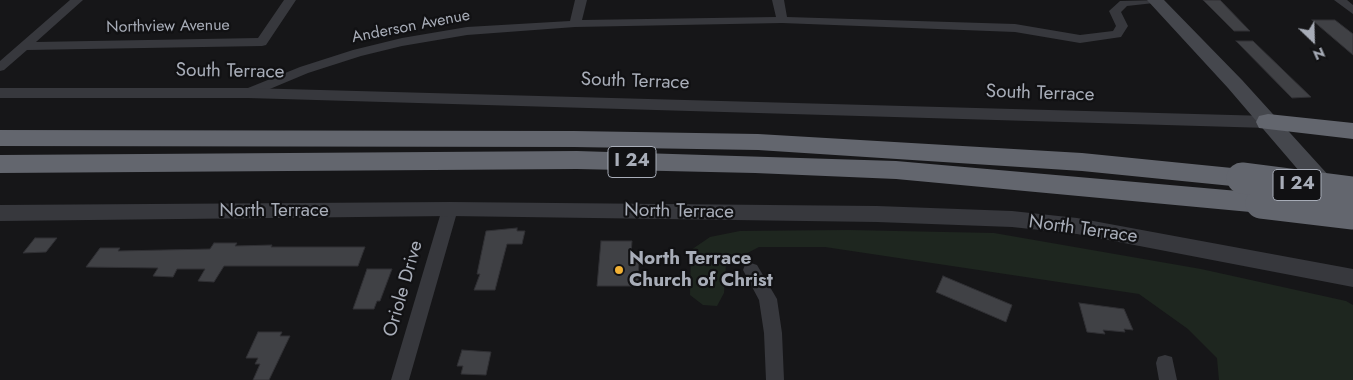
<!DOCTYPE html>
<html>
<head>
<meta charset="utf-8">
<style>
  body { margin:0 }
  #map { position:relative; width:1353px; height:380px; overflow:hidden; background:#161618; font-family:Jost,sans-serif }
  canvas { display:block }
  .north { position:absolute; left:1288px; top:15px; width:50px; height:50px; -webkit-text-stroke:4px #111113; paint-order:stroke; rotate:156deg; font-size:14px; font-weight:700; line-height:20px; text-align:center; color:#a8adb8 }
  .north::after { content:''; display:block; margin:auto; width:18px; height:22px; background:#a8adb8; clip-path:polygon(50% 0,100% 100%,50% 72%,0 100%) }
</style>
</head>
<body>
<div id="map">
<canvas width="1353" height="380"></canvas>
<div class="north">N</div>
</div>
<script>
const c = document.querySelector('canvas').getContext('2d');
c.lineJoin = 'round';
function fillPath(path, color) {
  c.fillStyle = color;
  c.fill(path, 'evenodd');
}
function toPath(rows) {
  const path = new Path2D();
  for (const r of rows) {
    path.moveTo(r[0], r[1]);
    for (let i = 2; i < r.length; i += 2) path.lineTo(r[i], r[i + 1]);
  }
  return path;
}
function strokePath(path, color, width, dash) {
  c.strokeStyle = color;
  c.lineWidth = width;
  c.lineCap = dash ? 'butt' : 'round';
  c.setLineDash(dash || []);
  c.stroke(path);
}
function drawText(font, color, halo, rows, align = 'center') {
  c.font = font + ' Jost,sans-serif';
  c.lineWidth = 4.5;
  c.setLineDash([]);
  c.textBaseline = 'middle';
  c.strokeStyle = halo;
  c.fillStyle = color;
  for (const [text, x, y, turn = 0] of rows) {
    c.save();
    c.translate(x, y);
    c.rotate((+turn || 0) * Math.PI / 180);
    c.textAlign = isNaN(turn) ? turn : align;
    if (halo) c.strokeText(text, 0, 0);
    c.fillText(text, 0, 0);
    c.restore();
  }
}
fillPath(toPath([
  [848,230,994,233,1201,269,1346,301,1353,305,1353,380,1219,380,1217,358,1188,329,1139,294,825,247,759,247,726,264,724,293,717,306,703,305,690,295,691,250,710,237,740,231]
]), '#1e261f');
const building = toPath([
  [1203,0,1220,0,1250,31,1234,31,1203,0],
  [1312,20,1335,20,1353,34,1353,55,1312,20],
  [1236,41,1253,41,1311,97,1292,98,1236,41],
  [517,228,517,231,525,231,522,244,507,244,495,290,474,290,480,274,477,274,486,231,517,228],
  [35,238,57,238,46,252,23,253,35,238],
  [601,241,632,241,631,254,639,254,638,286,597,286,601,241],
  [214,243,237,243,235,246,272,245,271,247,365,247,358,266,224,266,214,282,198,281,205,269,177,269,173,277,153,276,158,268,86,267,100,248,120,248,118,251,210,249,214,243],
  [367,269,392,269,380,301,377,301,374,309,353,309,367,269],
  [943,276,1012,305,1006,322,936,292,943,276],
  [1079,303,1124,309,1133,330,1124,329,1125,332,1103,330,1105,334,1087,332,1079,303],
  [258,332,282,332,280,336,290,336,269,380,253,380,260,364,255,364,258,358,246,358,258,332],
  [462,350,491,352,486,375,461,374,463,366,457,366,462,350]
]);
fillPath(building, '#404145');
strokePath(building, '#303034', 1);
fillPath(toPath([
  [70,0,83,0,36,42,258,38,284,0,296,0,266,45,262,46,27,50,4,70,0,71,0,61,70,0],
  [575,0,587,0,582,20,776,17,772,0,784,0,787,17,1015,24,1080,35,1113,31,1116,26,1109,11,1120,1,1160,0,1154,3,1127,6,1121,12,1128,26,1121,37,1080,43,1015,32,782,23,575,27,467,35,402,46,361,56,308,73,253,96,243,96,241,93,243,90,300,67,353,50,402,38,467,27,570,21,575,0],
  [1334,0,1347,0,1353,5,1353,14,1334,0],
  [450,203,455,205,458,209,409,380,391,380,442,209,445,205,450,203],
  [751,263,757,265,777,299,782,333,784,380,766,380,764,333,759,300,743,270,745,265,751,263],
  [1165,355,1172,357,1177,380,1159,380,1156,363,1158,357,1165,355]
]), '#37383d');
fillPath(toPath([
  [0,88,248,88,1268,116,1274,118,1277,122,1274,126,1268,128,248,98,0,98,0,88],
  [450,202,877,206,1012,211,1077,218,1353,269,1353,287,1077,234,1012,227,877,222,450,216,0,221,0,205,450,202]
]), '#37383d');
fillPath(toPath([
  [1147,0,1164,0,1242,80,1340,188,1343,194,1340,200,1332,202,1324,200,1228,88,1147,0]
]), '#45474d');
fillPath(toPath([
  [1268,114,1353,123,1353,139,1259,128,1256,122,1259,116,1268,114],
  [0,130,574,131,758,134,1082,153,1242,169,1252,171,1256,178,1252,185,1242,187,1082,171,758,150,574,147,0,146,0,130],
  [577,151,896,161,1261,193,1271,196,1275,203,1271,210,1261,213,896,179,755,173,577,169,0,173,0,155,577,151]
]), '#63666e');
strokePath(toPath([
  [1242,178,1353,192],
  [1261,203,1353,214]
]), '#63666e', 31);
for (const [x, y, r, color] of [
  [619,270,5,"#f2b134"]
]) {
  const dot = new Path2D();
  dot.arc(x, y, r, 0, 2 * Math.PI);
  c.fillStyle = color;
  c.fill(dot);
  strokePath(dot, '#111113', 2);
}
drawText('16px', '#a8adb8', '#111113', [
  ["Northview Avenue",168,27,-1],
  ["Anderson Avenue",411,27,-11]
]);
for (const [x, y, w] of [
  [632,162,48],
  [1297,185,48]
]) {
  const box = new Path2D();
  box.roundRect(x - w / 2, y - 15.5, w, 31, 4);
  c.fillStyle = '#111113';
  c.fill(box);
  strokePath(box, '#a8adb8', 1);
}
drawText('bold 18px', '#a8adb8', null, [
  ["I 24",632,162],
  ["I 24",1297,185]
]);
drawText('19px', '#a8adb8', '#111113', [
  ["South Terrace",230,72,1],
  ["South Terrace",635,82,2],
  ["South Terrace",1040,94,2],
  ["North Terrace",274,211],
  ["North Terrace",679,212,1],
  ["North Terrace",1083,230,8],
  ["Oriole Drive",404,289,-74]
]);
drawText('bold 19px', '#a8adb8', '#111113', [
  ["North Terrace",629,259],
  ["Church of Christ",629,281]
], 'left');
</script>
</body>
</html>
